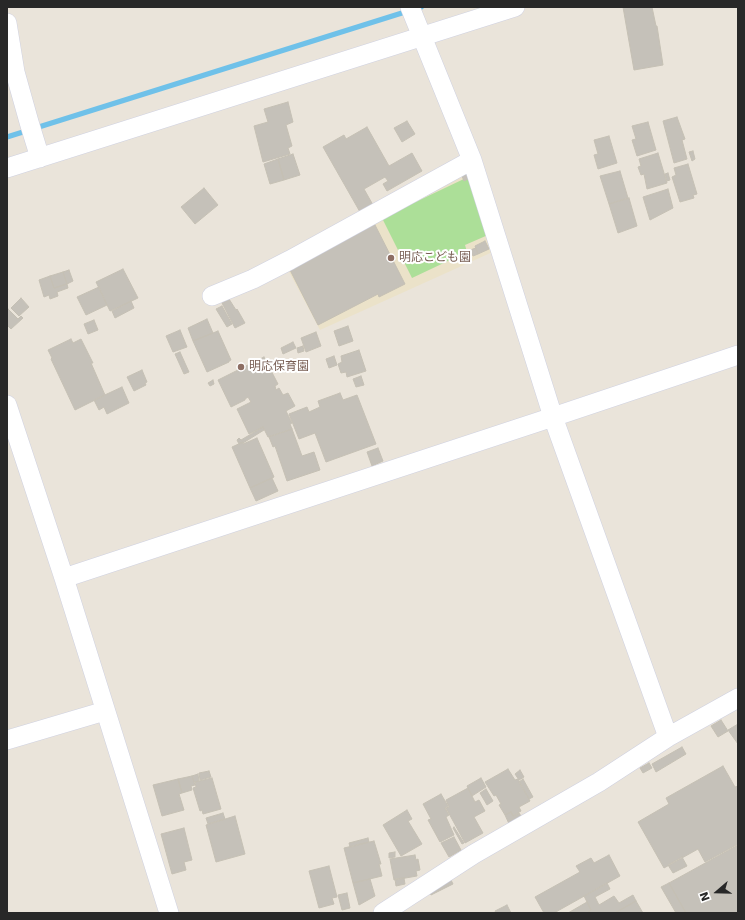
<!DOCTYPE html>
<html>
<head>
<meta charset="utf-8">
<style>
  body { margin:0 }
  #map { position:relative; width:745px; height:920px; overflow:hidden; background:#eae4da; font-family:"DejaVu Sans",sans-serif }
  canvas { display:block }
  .frame { position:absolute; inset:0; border:8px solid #282828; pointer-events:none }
  .north { position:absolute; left:697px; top:872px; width:40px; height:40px; -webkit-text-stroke:3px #fff; paint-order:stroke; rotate:250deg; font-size:11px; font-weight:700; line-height:16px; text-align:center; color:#282828 }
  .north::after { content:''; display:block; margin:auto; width:14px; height:18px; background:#282828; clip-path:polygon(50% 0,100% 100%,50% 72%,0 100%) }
</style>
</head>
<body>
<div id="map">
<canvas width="745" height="920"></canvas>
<div class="frame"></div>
<div class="north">N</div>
</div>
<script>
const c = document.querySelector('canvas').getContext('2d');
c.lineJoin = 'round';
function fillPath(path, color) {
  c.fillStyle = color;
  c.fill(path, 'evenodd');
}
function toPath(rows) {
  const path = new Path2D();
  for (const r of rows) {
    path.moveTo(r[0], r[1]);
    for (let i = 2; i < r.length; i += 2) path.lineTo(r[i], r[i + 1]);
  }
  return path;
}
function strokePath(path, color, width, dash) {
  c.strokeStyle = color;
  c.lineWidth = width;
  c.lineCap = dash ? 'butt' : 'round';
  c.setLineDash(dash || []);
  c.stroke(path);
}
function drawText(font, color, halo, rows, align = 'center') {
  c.font = font + ' "DejaVu Sans","Noto Sans JP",sans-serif';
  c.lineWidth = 4;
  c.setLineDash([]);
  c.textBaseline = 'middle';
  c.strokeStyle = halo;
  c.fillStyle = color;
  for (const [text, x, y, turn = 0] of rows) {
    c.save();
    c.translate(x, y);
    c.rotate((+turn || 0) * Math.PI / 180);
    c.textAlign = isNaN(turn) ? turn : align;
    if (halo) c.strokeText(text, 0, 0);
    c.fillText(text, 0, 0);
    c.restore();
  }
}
fillPath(toPath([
  [471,172,497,250,320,330,286,266]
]), '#ebe2c9');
fillPath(toPath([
  [468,177,488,235,465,245,467,252,412,278,382,218]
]), '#acdf98');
strokePath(toPath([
  [7,137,421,7]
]), '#6fc1e9', 5.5);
const building = toPath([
  [623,7,652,7,656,26,657,26,663,65,634,70,623,7],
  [288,102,293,122,286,125,292,146,288,148,290,154,263,162,254,126,268,122,264,109,288,102],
  [677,117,685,139,682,140,687,159,674,163,663,121,677,117],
  [407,121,415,134,402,142,394,128,407,121],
  [648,122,656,150,637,156,632,140,636,139,632,126,648,122],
  [367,127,389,166,412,153,422,171,387,191,383,184,388,181,385,177,364,189,373,205,360,212,323,147,344,135,346,139,367,127],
  [609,136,617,163,598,169,594,155,598,154,594,140,609,136],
  [693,151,695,159,692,161,689,152,693,151],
  [658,153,667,183,647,189,644,174,641,175,638,167,641,166,639,159,658,153],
  [293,154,300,175,284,180,278,159,293,154],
  [278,159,284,180,270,184,264,164,278,159],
  [688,164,697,194,693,195,694,198,680,202,672,177,676,175,674,168,688,164],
  [620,171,628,198,609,204,600,176,620,171],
  [668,173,670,180,667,181,665,174,668,173],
  [466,174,468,179,464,181,462,176,466,174],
  [204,188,218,205,195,224,181,207,204,188],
  [668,189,673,208,650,220,643,197,668,189],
  [629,198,637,226,618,233,609,204,629,198],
  [374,223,405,284,379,297,378,294,318,325,289,268,374,223],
  [485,241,489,249,478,254,475,246,485,241],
  [476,248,478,254,473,256,470,250,476,248],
  [123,269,138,298,110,311,96,282,123,269],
  [69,270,73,281,67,284,63,272,69,270],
  [63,272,67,284,54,288,50,276,63,272],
  [50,276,54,288,67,284,68,288,57,292,58,296,50,299,49,295,44,297,39,280,50,276],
  [99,287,107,305,86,315,77,297,99,287],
  [21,298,29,307,19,316,11,308,21,298],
  [229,299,236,310,237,309,245,323,235,328,222,303,229,299],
  [131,301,134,308,115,318,112,311,131,301],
  [222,306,232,324,227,327,216,309,222,306],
  [8,309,18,319,21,316,23,318,11,329,7,325,7,311,8,309],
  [207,319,213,333,193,341,188,328,207,319],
  [94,320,98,330,88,334,84,324,94,320],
  [348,326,353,341,339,346,334,331,348,326],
  [180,330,187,347,173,352,166,336,180,330],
  [218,331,231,360,229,361,229,362,207,372,193,341,218,331],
  [316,332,321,346,306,352,301,338,316,332],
  [71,339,73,343,81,339,93,363,91,363,105,395,75,410,51,359,52,358,48,350,71,339],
  [293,342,296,348,283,354,281,348,293,342],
  [303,346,304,351,298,353,297,348,303,346],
  [359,350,366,371,347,377,346,372,341,373,338,364,342,362,341,356,359,350],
  [180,352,189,372,184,374,175,354,180,352],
  [334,356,337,365,329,368,326,359,334,356],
  [264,357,278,384,275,386,276,390,279,388,283,395,288,393,295,406,286,411,292,423,290,424,292,429,268,437,263,427,249,434,237,409,251,402,248,397,245,399,245,400,231,407,218,380,264,357],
  [142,370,147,382,145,383,146,385,134,391,127,377,142,370],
  [361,376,364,385,356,387,353,379,361,376],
  [213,380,214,384,210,386,208,383,213,380],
  [122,387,129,403,107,414,104,407,99,410,94,400,122,387],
  [340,393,343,400,357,395,376,444,326,462,315,433,299,439,289,414,307,407,309,412,320,407,318,401,340,393],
  [263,427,264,430,243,443,243,442,239,444,237,440,239,438,241,440,263,427],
  [292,429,302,456,314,452,320,470,287,481,275,446,273,447,269,437,292,429],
  [257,438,274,477,250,488,232,447,243,442,243,444,257,438],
  [378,448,383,461,372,466,367,452,378,448],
  [272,478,278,491,256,501,250,488,272,478],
  [721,720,728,731,718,737,711,726,721,720],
  [738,724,738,744,728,730,738,724],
  [682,747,686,754,656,772,652,764,682,747],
  [649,763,652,768,643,773,640,768,649,763],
  [723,766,735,787,738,786,738,844,705,862,698,849,664,868,638,822,669,804,666,798,723,766],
  [508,769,515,780,518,779,530,801,519,807,521,811,513,816,511,812,505,815,499,805,501,804,496,795,494,796,485,782,508,769],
  [520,770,524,777,519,780,515,774,520,770],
  [209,771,211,777,200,780,199,773,209,771],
  [198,774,199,781,194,782,192,776,198,774],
  [192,776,195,785,191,786,192,790,182,793,178,779,192,776],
  [212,778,221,809,203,814,202,810,200,811,193,788,196,787,195,782,212,778],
  [481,778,486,787,472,796,467,786,481,778],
  [178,779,182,793,179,794,184,810,162,816,153,785,178,779],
  [523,779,533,797,529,799,519,782,523,779],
  [468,788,475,802,479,800,485,811,474,817,483,833,465,843,446,808,449,807,446,800,468,788],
  [486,789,493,801,487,805,480,793,486,789],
  [441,794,448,806,445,808,449,815,446,817,454,835,440,842,428,820,431,819,423,804,441,794],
  [407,810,412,819,408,821,422,844,401,856,383,825,407,810],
  [511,812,513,816,519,813,523,819,510,826,505,815,511,812],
  [223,813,225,819,208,824,206,818,223,813],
  [235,816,245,854,216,862,206,825,235,816],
  [454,827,464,843,462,844,453,828,454,827],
  [184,828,192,860,184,862,186,870,172,874,161,834,184,828],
  [454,837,461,850,449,857,441,843,454,837],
  [368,838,369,842,350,847,349,843,368,838],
  [374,841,381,864,379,864,382,876,353,883,344,848,374,841],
  [738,845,738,913,686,913,669,883,738,845],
  [395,852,395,857,389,858,389,853,395,852],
  [415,855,416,860,418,859,420,870,416,871,417,876,394,880,390,859,415,855],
  [609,855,620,876,554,913,544,913,535,897,580,872,576,866,591,858,594,863,609,855],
  [682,857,687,866,673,873,668,865,682,857],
  [329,866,337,897,332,898,334,904,319,908,309,871,329,866],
  [404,878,405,884,396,886,395,879,404,878],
  [450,878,453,884,431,895,428,890,450,878],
  [370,879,375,896,359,905,353,883,370,879],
  [607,883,610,889,595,897,599,905,614,896,619,903,633,895,636,901,615,913,587,913,591,910,584,896,607,883],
  [669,883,686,913,676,913,661,887,669,883],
  [347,893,350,908,342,910,338,895,347,893],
  [636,901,643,913,615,913,636,901],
  [587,902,591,910,587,913,568,913,587,902],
  [507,905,511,913,496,913,495,911,507,905]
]);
fillPath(building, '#c5c1b9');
strokePath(building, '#c5c0b4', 1);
const minor = toPath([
  [410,7,472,160,553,417,668,737],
  [7,23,15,72,29,122,40,158],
  [7,168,515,7],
  [212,296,253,279,290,260,472,160],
  [7,405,64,578,169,913],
  [64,578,553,417,738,355],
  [7,740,105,711],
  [383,913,474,854,599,782,668,737,738,698]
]);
strokePath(minor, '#cfd1e0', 20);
strokePath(minor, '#fff', 19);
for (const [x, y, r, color] of [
  [391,258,4,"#8d6e63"],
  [241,367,4,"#8d6e63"]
]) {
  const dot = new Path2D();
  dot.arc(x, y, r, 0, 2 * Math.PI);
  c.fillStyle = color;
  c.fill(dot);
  strokePath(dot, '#fff', 1.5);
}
drawText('12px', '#785e54', '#fff', [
  ["明応こども園",399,258],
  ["明応保育園",249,367]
], 'left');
</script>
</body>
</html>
